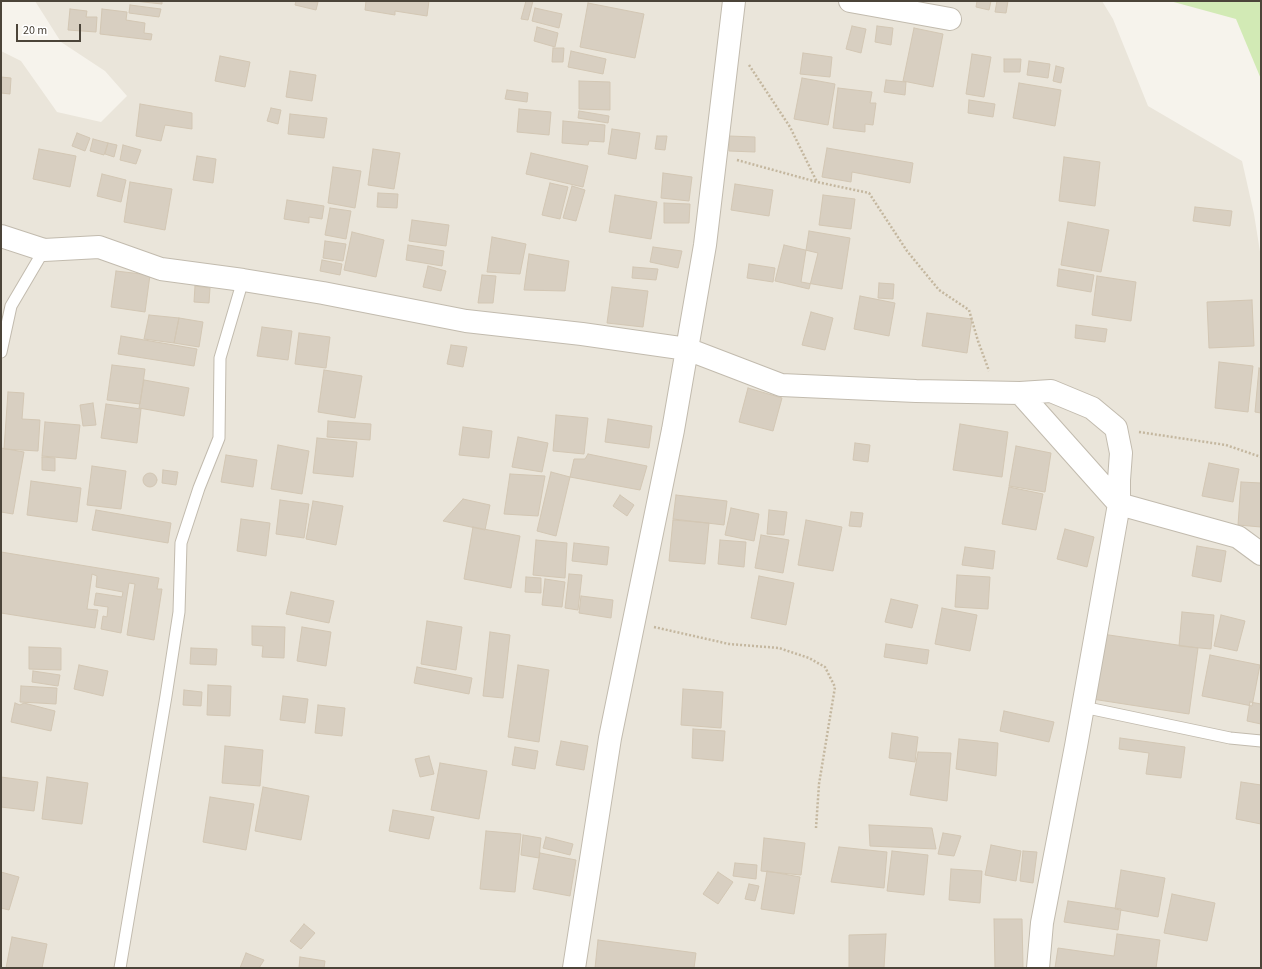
<!DOCTYPE html>
<html>
<head>
<meta charset="utf-8">
<style>
  body { margin:0 }
  #map { position:relative; width:1262px; height:969px; overflow:hidden; background:#f6f3ec; font-family:"Source Sans 3",sans-serif }
  canvas { display:block }
  .frame { position:absolute; inset:0; border:2px solid #4b4439; pointer-events:none }
  .scale { position:absolute; left:16px; top:24px; width:65px; height:18px; box-sizing:border-box; border:2px solid #4b4439; border-top:0; padding-left:5px; font-size:12px; line-height:14px; white-space:nowrap; color:#4b4439; -webkit-text-stroke:3px #fff; paint-order:stroke }
</style>
</head>
<body>
<div id="map">
<canvas width="1262" height="969"></canvas>
<div class="frame"></div>
<div class="scale">20 m</div>
</div>
<script>
const c = document.querySelector('canvas').getContext('2d');
c.lineJoin = 'round';
function fillPath(path, color) {
  c.fillStyle = color;
  c.fill(path, 'evenodd');
}
function toPath(rows) {
  const path = new Path2D();
  for (const r of rows) {
    if (r.length === 3) {
      path.moveTo(r[0] + r[2], r[1]);
      path.arc(r[0], r[1], r[2], 0, 2 * Math.PI);
      continue;
    }
    path.moveTo(r[0], r[1]);
    for (let i = 2; i < r.length; i += 2) path.lineTo(r[i], r[i + 1]);
  }
  return path;
}
function strokePath(path, color, width, dash) {
  c.strokeStyle = color;
  c.lineWidth = width;
  c.lineCap = dash ? 'butt' : 'round';
  c.setLineDash(dash || []);
  c.stroke(path);
}
fillPath(toPath([
  [35,1,1102,1,1113,19,1148,106,1242,161,1254,214,1261,258,1261,968,1,968,1,51,21,61,57,112,101,122,127,96,105,71,61,42]
]), '#eae5da');
fillPath(toPath([
  [1170,1,1261,1,1261,79,1236,19]
]), '#d2eab5');
const building = toPath([
  [134,1,162,1,162,4,134,1],
  [296,1,318,2,316,10,295,5,296,1],
  [366,1,429,1,427,16,395,11,395,15,365,10,366,1],
  [526,1,533,1,528,20,521,19,526,1],
  [977,1,991,1,989,10,976,7,977,1],
  [997,1,1008,1,1006,13,995,12,997,1],
  [588,3,644,14,635,58,580,47,588,3],
  [130,5,161,9,159,17,129,13,130,5],
  [535,8,562,14,559,28,532,21,535,8],
  [70,9,87,11,86,17,97,17,96,32,68,30,70,9],
  [102,9,127,12,126,20,145,23,144,33,152,34,151,40,100,34,102,9],
  [852,26,866,29,861,53,846,49,852,26],
  [877,26,893,28,891,45,875,42,877,26],
  [537,27,558,33,555,47,534,41,537,27],
  [914,28,943,34,933,87,903,81,914,28],
  [553,48,564,48,563,62,552,62,553,48],
  [571,51,606,59,603,74,568,67,571,51],
  [803,53,832,57,830,77,800,74,803,53],
  [972,54,991,57,984,97,966,94,972,54],
  [220,56,250,62,245,87,215,81,220,56],
  [1004,59,1021,59,1020,72,1004,72,1004,59],
  [1029,61,1050,64,1048,78,1027,75,1029,61],
  [1056,66,1064,68,1061,83,1053,81,1056,66],
  [290,71,316,75,312,101,286,97,290,71],
  [1,77,11,78,10,94,1,93,1,77],
  [802,78,835,84,828,125,794,119,802,78],
  [886,80,906,82,905,95,884,92,886,80],
  [579,81,610,82,610,110,579,109,579,81],
  [1019,83,1061,90,1055,126,1013,118,1019,83],
  [838,88,872,92,870,103,876,103,873,125,865,124,865,132,833,128,838,88],
  [507,90,528,93,527,102,505,99,507,90],
  [969,100,995,104,993,117,968,113,969,100],
  [140,104,192,113,192,129,165,125,161,141,136,136,140,104],
  [271,108,281,110,278,124,267,121,271,108],
  [519,109,551,112,549,135,517,132,519,109],
  [579,111,609,116,608,123,578,118,579,111],
  [290,114,327,118,324,138,288,134,290,114],
  [563,121,605,125,604,142,589,141,588,145,562,143,563,121],
  [612,129,640,133,636,159,608,154,612,129],
  [77,133,90,138,85,151,72,146,77,133],
  [657,136,667,136,665,150,655,149,657,136],
  [729,136,755,137,755,152,729,151,729,136],
  [93,139,108,143,104,155,90,151,93,139],
  [108,143,117,145,114,157,105,154,108,143],
  [123,145,141,150,136,164,120,160,123,145],
  [827,148,913,163,910,183,852,172,851,182,822,177,827,148],
  [39,149,76,156,70,187,33,179,39,149],
  [373,149,400,153,394,189,368,185,373,149],
  [531,153,588,166,583,187,526,174,531,153],
  [197,156,216,159,213,183,193,180,197,156],
  [1064,157,1100,162,1095,206,1059,201,1064,157],
  [333,167,361,171,355,208,328,203,333,167],
  [663,173,692,177,689,201,661,198,663,173],
  [102,174,126,180,121,202,97,196,102,174],
  [130,182,172,189,165,230,124,222,130,182],
  [550,183,568,187,560,219,542,215,550,183],
  [735,184,773,190,769,216,731,210,735,184],
  [572,186,585,190,576,221,563,218,572,186],
  [378,193,398,194,397,208,377,207,378,193],
  [615,195,657,202,651,239,609,232,615,195],
  [823,195,855,199,851,229,819,225,823,195],
  [287,200,324,206,322,219,309,217,309,223,284,219,287,200],
  [664,203,690,204,689,223,664,223,664,203],
  [1195,207,1232,211,1230,226,1193,221,1195,207],
  [330,208,351,211,346,239,325,235,330,208],
  [412,220,449,225,446,246,409,241,412,220],
  [1068,222,1109,230,1101,272,1061,265,1068,222],
  [809,231,850,238,842,289,801,282,809,231],
  [352,232,384,240,376,277,344,270,352,232],
  [492,237,526,244,520,274,487,272,492,237],
  [325,241,346,244,343,261,323,258,325,241],
  [408,245,444,251,442,266,406,260,408,245],
  [784,245,818,253,809,289,775,281,784,245],
  [653,247,682,251,678,268,650,262,653,247],
  [529,254,569,261,565,291,524,290,529,254],
  [322,260,342,264,340,275,320,271,322,260],
  [749,264,775,268,773,282,747,278,749,264],
  [428,266,446,271,441,291,423,287,428,266],
  [633,267,658,269,656,280,632,278,633,267],
  [1059,269,1094,275,1091,292,1057,286,1059,269],
  [116,271,150,275,145,312,111,307,116,271],
  [482,275,496,276,493,303,478,303,482,275],
  [1097,276,1136,282,1131,321,1092,315,1097,276],
  [879,283,894,284,893,299,878,298,879,283],
  [195,286,210,288,209,303,194,302,195,286],
  [612,287,648,291,643,327,607,323,612,287],
  [860,296,895,303,889,336,854,329,860,296],
  [1252,300,1254,346,1209,348,1207,302,1252,300],
  [811,312,833,318,825,350,802,345,811,312],
  [927,313,972,319,967,353,922,346,927,313],
  [149,315,179,318,174,343,144,339,149,315],
  [179,318,203,322,199,347,174,343,179,318],
  [1076,325,1107,329,1105,342,1075,338,1076,325],
  [262,327,292,331,288,360,257,356,262,327],
  [299,333,330,337,326,368,295,364,299,333],
  [121,336,197,349,194,366,118,354,121,336],
  [451,345,467,347,463,367,447,364,451,345],
  [1219,362,1253,366,1248,412,1215,408,1219,362],
  [112,365,145,369,140,404,107,400,112,365],
  [1259,368,1261,369,1261,413,1255,412,1259,368],
  [324,370,362,376,355,418,318,412,324,370],
  [144,380,189,388,184,416,139,408,144,380],
  [748,388,782,398,773,431,739,422,748,388],
  [8,392,24,393,22,419,40,420,38,451,4,449,8,392],
  [93,403,96,425,83,426,80,405,93,403],
  [106,404,141,409,137,443,101,438,106,404],
  [556,415,588,418,584,454,553,451,556,415],
  [608,419,652,426,649,448,605,442,608,419],
  [328,421,371,424,370,440,327,437,328,421],
  [45,422,80,425,76,459,42,456,45,422],
  [960,424,1008,432,1002,477,953,470,960,424],
  [463,427,492,431,489,458,459,455,463,427],
  [518,437,548,443,542,472,512,467,518,437],
  [317,438,357,442,353,477,313,473,317,438],
  [855,443,870,445,868,462,853,460,855,443],
  [278,445,309,451,302,494,271,489,278,445],
  [1016,446,1051,453,1045,492,1009,486,1016,446],
  [1,448,24,452,13,514,1,512,1,448],
  [588,454,647,466,640,490,570,477,574,459,585,459,588,454],
  [226,455,257,460,253,487,221,482,226,455],
  [42,457,55,458,55,471,42,470,42,457],
  [1209,463,1239,469,1233,502,1202,496,1209,463],
  [92,466,126,471,121,509,87,505,92,466],
  [163,470,178,472,176,485,162,483,163,470],
  [551,472,570,477,556,536,537,531,551,472],
  [150,480,7],
  [510,474,545,476,538,516,504,514,510,474],
  [31,481,81,488,77,522,27,515,31,481],
  [1241,482,1261,483,1261,527,1238,525,1241,482],
  [1009,487,1043,494,1036,530,1002,524,1009,487],
  [620,495,634,505,627,516,613,506,620,495],
  [676,495,727,501,724,525,673,519,676,495],
  [463,499,490,505,485,530,443,521,463,499],
  [280,500,309,504,304,538,276,534,280,500],
  [313,501,343,506,336,545,306,539,313,501],
  [731,508,759,514,754,541,725,535,731,508],
  [96,510,171,523,168,543,92,530,96,510],
  [769,510,787,512,784,535,767,534,769,510],
  [851,512,863,513,861,527,849,526,851,512],
  [241,519,270,523,266,556,237,551,241,519],
  [673,520,709,523,705,564,669,561,673,520],
  [806,520,842,527,833,571,798,565,806,520],
  [473,527,520,536,511,588,464,579,473,527],
  [1065,529,1094,537,1087,567,1057,559,1065,529],
  [761,535,789,540,783,573,755,568,761,535],
  [536,540,567,543,565,578,533,575,536,540],
  [720,540,746,542,744,567,718,564,720,540],
  [574,543,609,547,607,565,572,561,574,543],
  [1197,546,1226,551,1221,582,1192,576,1197,546],
  [965,547,995,551,993,569,962,565,965,547],
  [1,552,159,578,157,589,162,589,154,640,127,635,135,584,129,583,121,633,101,629,103,616,107,617,108,607,94,605,96,593,122,597,123,592,96,587,97,576,92,574,87,609,98,610,95,628,1,613,1,552],
  [569,574,582,575,578,610,565,608,569,574],
  [957,575,990,577,988,609,955,607,957,575],
  [759,576,794,583,786,625,751,618,759,576],
  [526,577,541,578,541,593,525,592,526,577],
  [545,579,565,582,562,607,542,605,545,579],
  [291,592,334,601,329,623,286,614,291,592],
  [581,596,613,600,611,618,579,613,581,596],
  [891,599,918,605,912,628,885,622,891,599],
  [942,608,977,615,970,651,935,644,942,608],
  [1182,612,1214,615,1211,649,1179,646,1182,612],
  [1221,615,1245,621,1237,651,1214,646,1221,615],
  [427,621,462,627,456,670,421,664,427,621],
  [252,626,285,627,284,658,262,657,263,646,252,645,252,626],
  [302,627,331,632,326,666,297,661,302,627],
  [490,632,510,635,503,698,483,696,490,632],
  [1102,634,1198,648,1189,714,1092,699,1102,634],
  [886,644,929,650,927,664,884,657,886,644],
  [29,647,61,648,61,670,29,669,29,647],
  [191,648,217,649,216,665,190,664,191,648],
  [1210,655,1260,665,1252,706,1202,696,1210,655],
  [79,665,108,671,103,696,74,689,79,665],
  [518,665,549,670,539,742,508,737,518,665],
  [417,667,472,678,469,694,414,683,417,667],
  [33,671,60,675,58,686,32,682,33,671],
  [208,685,231,686,230,716,207,715,208,685],
  [21,686,57,688,56,704,20,702,21,686],
  [683,689,723,692,721,728,681,725,683,689],
  [184,690,202,692,201,706,183,705,184,690],
  [283,696,308,699,305,723,280,720,283,696],
  [1250,702,1261,704,1261,724,1247,721,1250,702],
  [15,703,20,705,24,703,55,711,51,731,11,722,15,703],
  [318,705,345,708,342,736,315,733,318,705],
  [1004,711,1054,722,1049,742,1000,731,1004,711],
  [693,729,725,731,723,761,692,758,693,729],
  [892,733,918,737,915,762,889,758,892,733],
  [1120,738,1185,747,1181,778,1146,774,1149,753,1119,749,1120,738],
  [959,739,998,743,996,776,956,769,959,739],
  [561,741,588,746,584,770,556,765,561,741],
  [225,746,263,750,260,786,222,783,225,746],
  [515,747,538,751,535,769,512,765,515,747],
  [918,752,951,753,947,801,910,795,918,752],
  [429,756,434,774,420,777,415,759,429,756],
  [440,763,487,771,479,819,431,810,440,763],
  [1,777,38,782,34,811,1,807,1,777],
  [47,777,88,783,82,824,42,819,47,777],
  [1241,782,1261,785,1261,824,1236,819,1241,782],
  [263,787,309,796,301,840,255,831,263,787],
  [210,797,254,804,246,850,203,842,210,797],
  [393,810,434,817,429,839,389,831,393,810],
  [869,825,932,828,936,849,870,846,869,825],
  [486,831,521,834,515,892,480,889,486,831],
  [943,833,961,836,954,856,938,854,943,833],
  [523,835,541,838,539,858,521,855,523,835],
  [546,837,573,844,570,855,543,848,546,837],
  [764,838,805,843,801,875,761,871,764,838],
  [991,845,1021,851,1016,881,985,875,991,845],
  [839,847,887,852,884,888,831,882,839,847],
  [892,851,928,855,924,895,887,891,892,851],
  [1023,851,1037,852,1033,883,1020,881,1023,851],
  [540,853,576,860,570,896,533,889,540,853],
  [735,863,757,865,756,879,733,876,735,863],
  [951,869,982,871,980,903,949,900,951,869],
  [1121,870,1165,878,1158,917,1115,909,1121,870],
  [767,871,800,877,794,914,761,909,767,871],
  [1,872,19,877,9,910,1,908,1,872],
  [718,872,733,882,718,904,703,894,718,872],
  [749,884,759,886,755,901,745,899,749,884],
  [1172,894,1215,903,1207,941,1164,933,1172,894],
  [1068,901,1121,909,1118,930,1064,922,1068,901],
  [994,919,1022,919,1023,968,995,968,994,919],
  [304,924,315,933,301,949,290,941,304,924],
  [886,934,884,968,849,968,849,935,886,934],
  [1117,934,1160,940,1156,968,1055,968,1058,948,1114,956,1117,934],
  [12,937,47,944,42,968,6,968,12,937],
  [598,940,696,953,694,968,595,968,598,940],
  [246,953,264,960,259,968,240,968,246,953],
  [300,957,325,961,324,968,299,968,300,957]
]);
fillPath(building, '#d8cfc1');
strokePath(building, '#d3c7b4', 1);
const lane = toPath([
  [1,352,11,306,44,250],
  [1083,707,1230,738,1261,741],
  [120,968,166,696,179,612,181,543,199,488,219,438,220,358,243,280]
]);
const street = toPath([
  [850,1,950,19],
  [1,236,44,250,99,247,161,269,243,280,323,293,466,321,582,334,687,349,781,385,916,391,1020,393,1119,504,1076,746,1042,923,1038,968],
  [1020,393,1051,391,1092,408,1116,428,1121,453,1119,480,1119,504,1238,537,1261,554],
  [574,968,610,738,673,430,705,245,734,1]
]);
strokePath(lane, '#c2bbae', 13);
strokePath(street, '#c2bbae', 24);
strokePath(toPath([
  [749,65,790,127,817,182],
  [737,160,817,182,869,193,907,251,939,290,969,310,978,341,989,371],
  [1139,432,1226,445,1261,457],
  [654,627,729,644,779,648,809,658,825,667,835,687,819,784,816,828]
]), '#c4b79f', 2.5, [2, 2]);
strokePath(lane, '#fff', 11);
strokePath(street, '#fff', 22);
</script>
</body>
</html>
